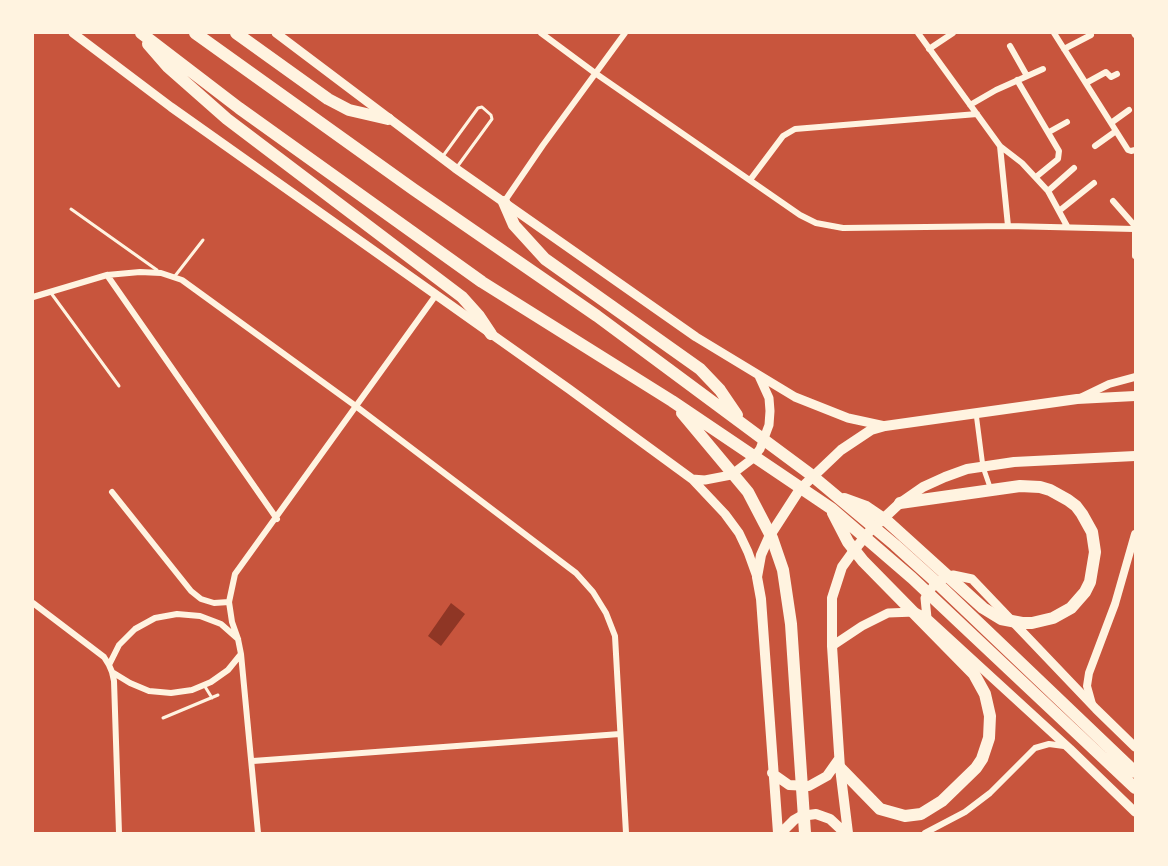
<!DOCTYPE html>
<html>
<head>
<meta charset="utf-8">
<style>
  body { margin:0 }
  #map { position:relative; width:1168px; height:866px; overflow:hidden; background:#c8553d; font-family:Barlow,sans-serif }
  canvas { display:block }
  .frame { position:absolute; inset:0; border:34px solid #fff3e0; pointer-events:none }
</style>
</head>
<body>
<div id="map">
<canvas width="1168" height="866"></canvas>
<div class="frame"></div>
</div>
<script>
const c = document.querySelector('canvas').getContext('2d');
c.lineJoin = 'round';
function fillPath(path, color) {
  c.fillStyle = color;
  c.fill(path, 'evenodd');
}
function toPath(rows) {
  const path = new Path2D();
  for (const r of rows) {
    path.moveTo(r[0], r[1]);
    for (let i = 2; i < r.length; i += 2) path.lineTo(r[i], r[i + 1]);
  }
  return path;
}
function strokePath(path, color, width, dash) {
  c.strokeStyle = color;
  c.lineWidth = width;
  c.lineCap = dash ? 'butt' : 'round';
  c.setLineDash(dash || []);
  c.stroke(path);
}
fillPath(toPath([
  [451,603,465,614,441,646,428,636]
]), '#8f3625');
strokePath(toPath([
  [443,156,478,108,482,107,491,115,492,119,457,167],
  [71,209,157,270],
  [175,276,203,240],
  [51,293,119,386],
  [204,685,212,698],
  [163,718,218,695]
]), '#fff3e0', 3);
strokePath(toPath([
  [976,413,983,467,991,490]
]), '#fff3e0', 5);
strokePath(toPath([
  [541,33,595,73,800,215,816,223,843,228,1008,226,1134,229],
  [918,33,1000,146,1022,163,1048,191,1067,226],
  [1054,33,1128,150,1131,151,1135,150],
  [1134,33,1135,35],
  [1010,46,1027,76],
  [929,49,953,33],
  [1064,49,1091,35],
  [1017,80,1059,151,1058,159,1036,177],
  [1086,83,1106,72,1111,77,1117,74],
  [970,105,996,90,1043,69],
  [1111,123,1129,110],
  [1049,132,1067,122],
  [1000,146,1008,226],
  [1095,146,1116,131],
  [750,180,783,136,795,129,977,114],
  [1048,191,1074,168],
  [1113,201,1135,226],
  [504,202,543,145,625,33],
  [1059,211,1094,183],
  [1135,227,1135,256],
  [107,275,277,519],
  [33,297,107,275,140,272,161,273,182,280,357,407,576,573,593,592,606,613,615,636,626,833],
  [112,492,191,591,201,599,214,603,229,602],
  [33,603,104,657,109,665],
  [238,639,221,624,200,616,177,614,155,618,135,629,119,645,109,665,112,672,130,683,149,691,171,693,192,690,211,682,228,670,241,654,238,639,232,622,229,602,235,574,436,295],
  [241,654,258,833],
  [112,672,114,681,119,833],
  [253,761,620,734],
  [925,833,965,812,990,793,1035,748,1049,744,1064,746]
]), '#fff3e0', 6);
strokePath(toPath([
  [1080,398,1109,384,1135,377],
  [1092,704,1087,686,1089,673,1115,604,1135,534]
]), '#fff3e0', 8);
strokePath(toPath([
  [73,33,171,107,569,389,692,479,725,514,739,533,748,552,757,577],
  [276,33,455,168,696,337,795,397,848,418,885,426],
  [692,479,705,480,731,475,752,459,760,449,769,425,770,411,769,398,759,376],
  [927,618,925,598,936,582,953,575,972,579,1096,709,1135,747],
  [832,646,862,626,888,613,915,612,927,618,1070,749,1135,812]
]), '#fff3e0', 9);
strokePath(toPath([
  [772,773,789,785,809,786,827,776,839,759],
  [778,833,761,599,757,577,761,555,769,537,800,489,841,450,871,430,885,426,1077,399,1135,396],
  [781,833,794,820,801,816,816,814,830,819,845,833],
  [848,833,840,768,832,646,832,598,842,567,855,549,869,532,900,503,923,487,945,477,967,469,1014,462,1135,456]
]), '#fff3e0', 10);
strokePath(toPath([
  [141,33,239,108,482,282,672,401,832,509,912,578,1135,788],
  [195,33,413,189,597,316,810,474,895,545,936,582,1135,772],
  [236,33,328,99,349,110,388,119],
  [148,44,168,67,227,119,462,297,479,316,491,334],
  [504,202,514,225,545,259,700,369,720,390,737,415],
  [682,413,748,492,772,538,783,570,791,624,805,833],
  [844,499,866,507,888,522,983,608,1001,619,1022,623,1032,623,1053,618,1071,608,1085,592,1090,582,1095,552,1092,532,1082,514,1076,506,1068,500,1050,490,1040,487,1020,486,900,503],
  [833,513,848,542,863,561,974,674,985,694,990,716,989,738,982,759,976,768,942,801,921,814,905,816,880,809,840,768]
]), '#fff3e0', 12);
</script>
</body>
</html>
